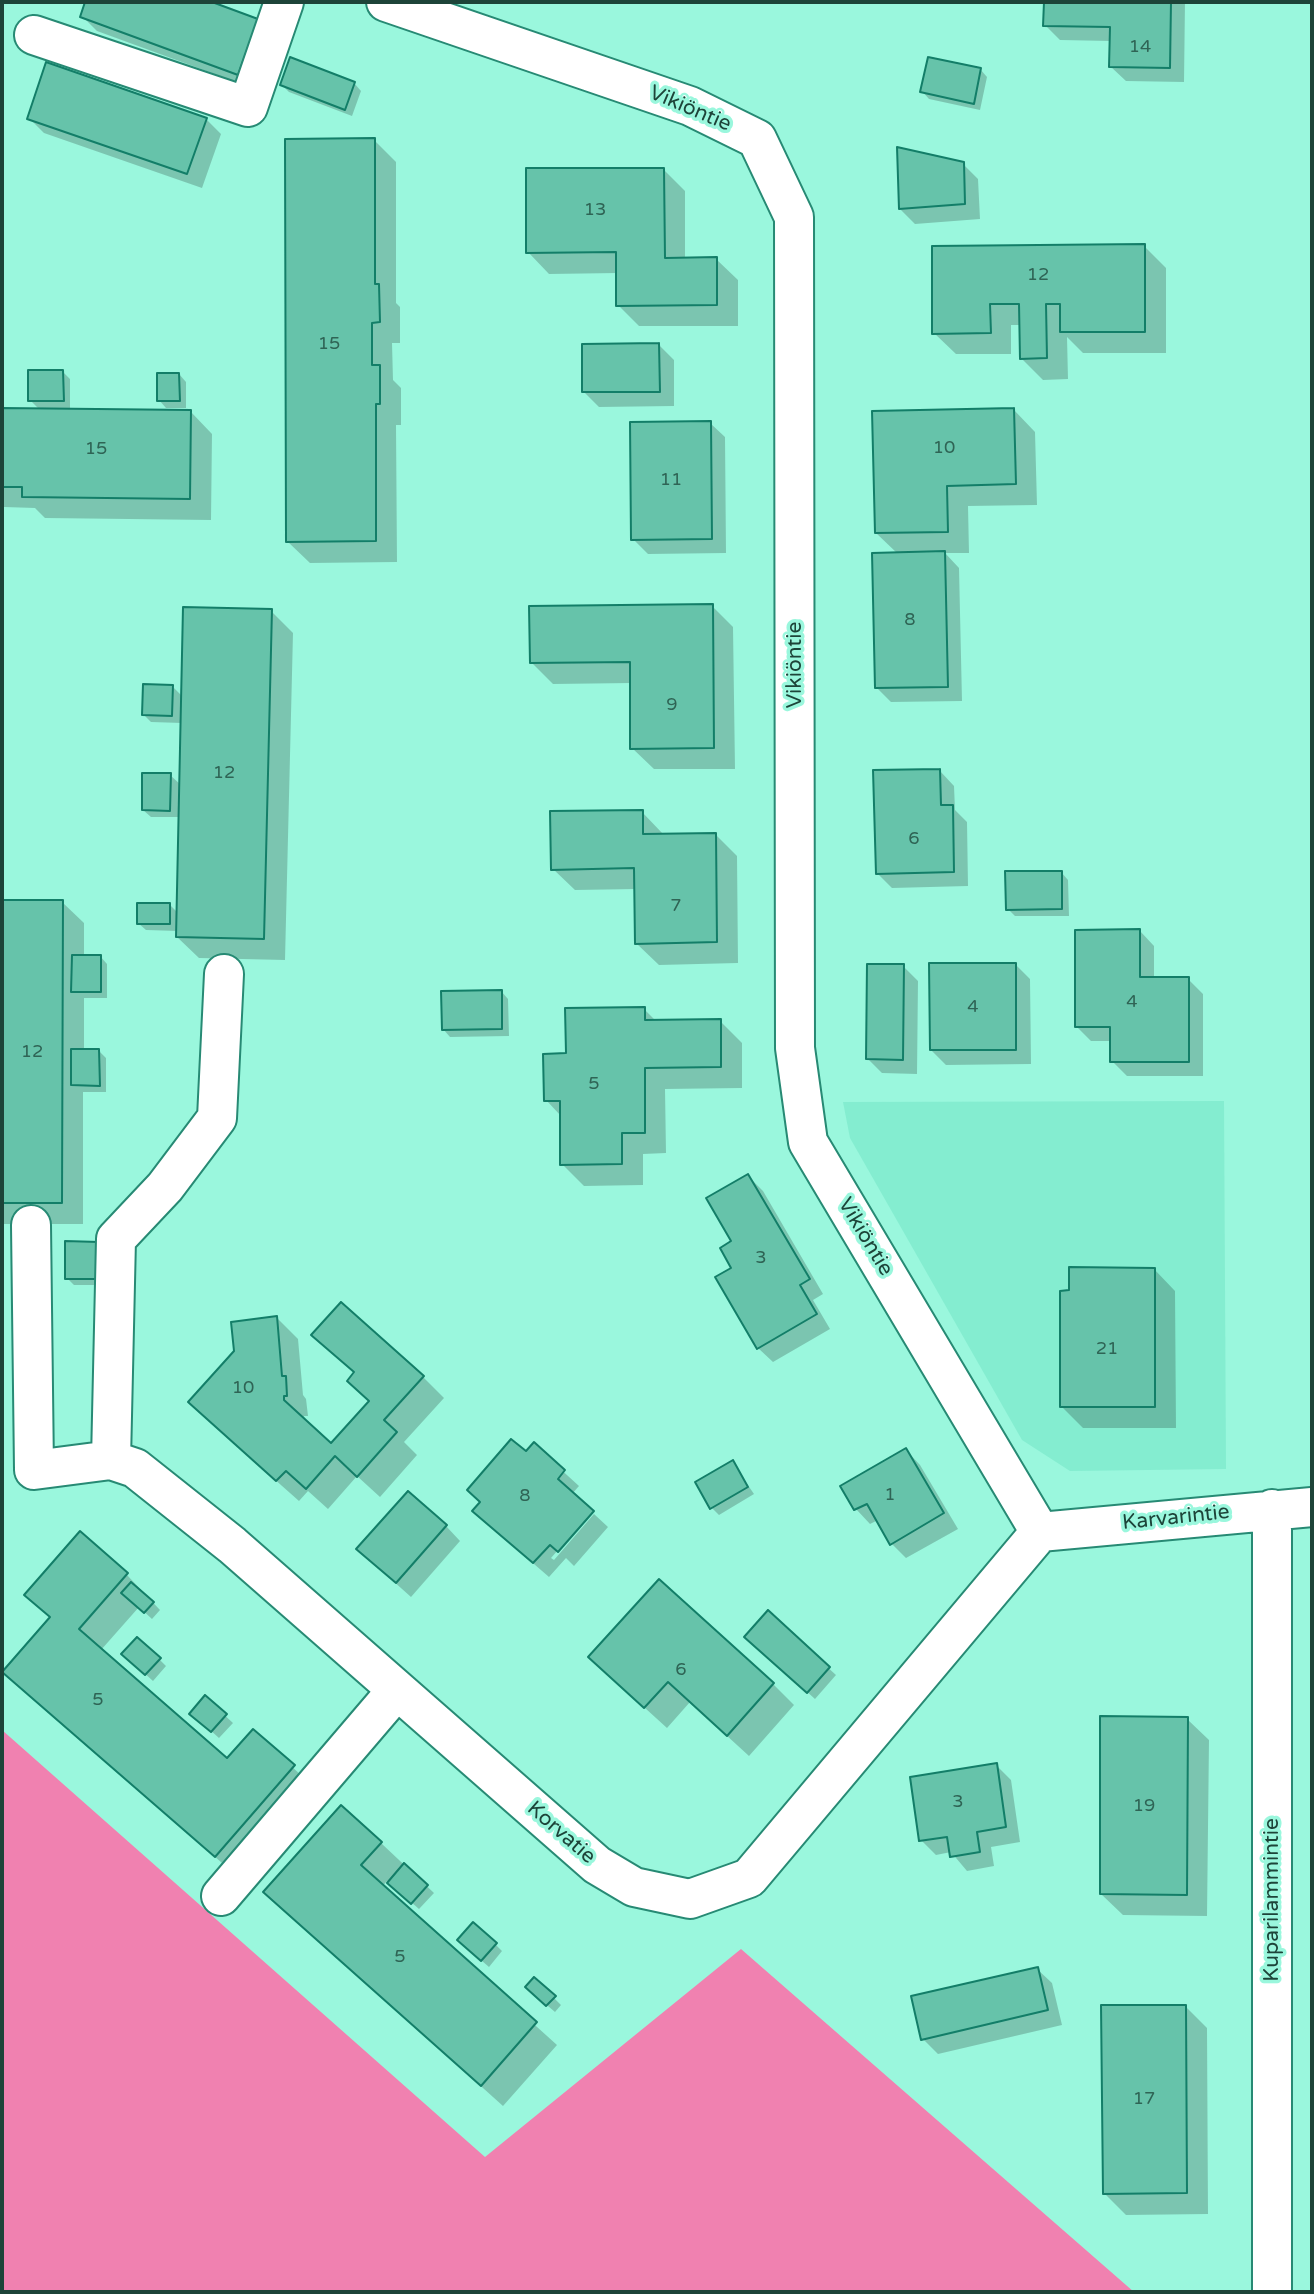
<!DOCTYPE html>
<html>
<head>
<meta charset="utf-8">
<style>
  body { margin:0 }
  #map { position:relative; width:1314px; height:2294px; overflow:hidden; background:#9af7dd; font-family:"Varela Round",sans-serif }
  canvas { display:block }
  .frame { position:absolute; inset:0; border:4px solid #1d4439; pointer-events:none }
</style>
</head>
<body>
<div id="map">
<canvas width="1314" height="2294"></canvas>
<div class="frame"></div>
</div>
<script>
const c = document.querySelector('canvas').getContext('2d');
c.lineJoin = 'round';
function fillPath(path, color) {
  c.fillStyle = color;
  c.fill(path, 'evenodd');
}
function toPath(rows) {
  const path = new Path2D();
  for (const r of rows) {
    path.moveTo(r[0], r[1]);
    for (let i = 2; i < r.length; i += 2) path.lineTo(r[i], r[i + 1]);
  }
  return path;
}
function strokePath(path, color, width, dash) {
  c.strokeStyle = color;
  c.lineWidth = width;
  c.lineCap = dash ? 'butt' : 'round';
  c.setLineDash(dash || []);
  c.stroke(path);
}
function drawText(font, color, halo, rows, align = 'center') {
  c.font = font + ' "Varela Round",sans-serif';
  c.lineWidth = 7;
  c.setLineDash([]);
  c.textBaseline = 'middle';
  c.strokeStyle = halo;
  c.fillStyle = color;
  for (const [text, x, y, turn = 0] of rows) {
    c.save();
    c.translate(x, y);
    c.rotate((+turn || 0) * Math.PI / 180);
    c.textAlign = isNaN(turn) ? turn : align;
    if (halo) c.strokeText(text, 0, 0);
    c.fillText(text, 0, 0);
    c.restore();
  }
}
fillPath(toPath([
  [1224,1101,1226,1469,1070,1471,1022,1440,850,1138,843,1102]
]), '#84edd0');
fillPath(toPath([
  [2,1730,485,2157,741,1949,1134,2292,2,2292]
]), '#f081b0');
fillPath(toPath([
  [87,2,207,2,257,20,253,88,97,31,82,16],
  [1046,2,1185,2,1184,82,1126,81,1111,67,1111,41,1060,40,1045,25],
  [980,69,987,77,980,110,929,99,922,91],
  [354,83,361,91,352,116,289,92,282,85],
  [29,118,206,119,221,134,202,188,44,133],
  [374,140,396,162,396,303,400,307,400,343,392,343,393,380,401,388,401,425,396,425,397,562,310,563,288,542],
  [963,164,978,179,980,219,915,224,900,209],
  [663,169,685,191,685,259,716,259,738,280,738,326,639,326,618,305,618,273,549,274,528,252],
  [1144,246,1166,268,1166,353,1083,353,1067,337,1068,379,1043,380,1021,358,1021,325,1011,325,1011,354,956,354,934,333,934,248],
  [659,345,674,360,674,406,599,407,584,392],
  [63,372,70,379,70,411,191,412,212,434,211,520,45,518,35,508,4,507,2,518,2,410,40,410,30,400],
  [179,374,186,382,186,408,166,408,159,400],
  [1014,410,1035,432,1037,505,968,506,969,553,945,553,959,568,962,701,891,702,876,687,898,554,876,533],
  [710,423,725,437,726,553,648,554,633,539],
  [712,606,733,627,735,769,654,769,632,748,632,683,553,684,532,663],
  [271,611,293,633,285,960,199,958,177,937,178,931,146,930,138,923,170,905,178,913,180,817,151,817,143,810,170,775,181,785,182,723,151,722,144,715,172,686,182,696],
  [940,771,954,786,955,810,967,822,968,886,892,888,877,873],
  [642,812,664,835,715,834,737,856,738,963,659,965,637,944,636,889,575,890,553,869],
  [1061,872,1068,880,1069,916,1015,916,1008,909],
  [2,902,62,902,84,923,84,956,100,956,107,964,107,998,84,998,84,1051,99,1051,106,1058,106,1092,83,1092,83,1224,2,1224],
  [1140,931,1154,946,1154,979,1188,979,1203,994,1203,1076,1127,1076,1112,1061,1112,1041,1091,1041,1077,1027],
  [1015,964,1030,979,1031,1064,946,1065,931,1050],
  [903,966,918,981,917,1074,882,1073,867,1058],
  [501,991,508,999,509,1036,450,1037,443,1029],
  [644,1009,657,1022,720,1021,742,1043,742,1088,665,1089,666,1153,643,1154,643,1185,584,1186,562,1164,561,1116,546,1100,568,1055],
  [748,1176,763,1191,823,1294,813,1300,830,1329,773,1362,758,1348,734,1269,734,1242],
  [98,1243,104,1285,74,1285,67,1278],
  [1154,1269,1175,1291,1176,1428,1083,1428,1062,1407],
  [277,1318,298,1339,303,1395,306,1399,308,1416,304,1416,305,1421,331,1445,371,1402,356,1374,335,1356,423,1377,444,1398,404,1442,417,1455,380,1497,357,1476,328,1509,308,1491,299,1501,211,1423],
  [534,1445,579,1486,572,1494,592,1511,551,1558,554,1560,594,1514,608,1527,574,1566,566,1558,549,1577,489,1525],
  [906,1450,920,1465,958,1529,906,1558,892,1544,878,1520,870,1524,856,1509],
  [732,1462,754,1494,719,1515,712,1508],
  [446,1526,460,1541,411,1597,373,1563],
  [80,1534,127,1575,160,1610,152,1619,139,1607,101,1650,227,1760,253,1731,315,1788,238,1877,4,1672,51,1619,26,1595],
  [768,1613,836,1675,815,1699,754,1644],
  [159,1659,166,1666,153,1681,131,1661],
  [612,1678,773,1684,794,1705,749,1756,690,1702,667,1728],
  [206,1698,233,1723,219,1738,199,1720],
  [1187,1719,1209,1740,1207,1916,1123,1915,1101,1894],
  [996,1765,1011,1780,1020,1842,991,1847,994,1866,967,1871,951,1852,936,1855,921,1840],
  [381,1843,434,1893,419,1909,387,1881,382,1887,557,2045,503,2106,265,1892],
  [495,1944,502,1951,489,1967,466,1947],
  [1037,1969,1052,1983,1062,2025,938,2054,923,2039],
  [534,1994,554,1998,561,2005,555,2012],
  [1185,2006,1207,2028,1208,2214,1126,2215,1104,2193]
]), '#0003');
const building = toPath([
  [85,2,212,2,258,19,238,75,80,17,85,2],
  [1044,2,1171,2,1170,68,1109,67,1110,27,1043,26,1044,2],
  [290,57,355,82,345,110,280,85,290,57],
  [928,57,981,68,974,104,920,92,928,57],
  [46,62,207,118,187,174,27,119,46,62],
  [375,138,375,284,379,284,380,322,372,323,372,365,380,365,380,404,376,404,376,541,286,542,285,139,375,138],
  [897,147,964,162,965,204,899,209,897,147],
  [526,168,664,168,665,258,717,257,717,305,616,306,616,252,526,253,526,168],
  [1145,244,1145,332,1060,332,1060,304,1046,304,1047,358,1020,359,1019,304,990,304,991,333,932,334,932,246,1145,244],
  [659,343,660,392,582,392,582,344,659,343],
  [28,370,63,370,64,401,28,401,28,370],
  [157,373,179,373,180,401,157,401,157,373],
  [2,408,191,410,190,499,22,497,22,487,2,487,2,408],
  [1014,408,1016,484,947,486,948,532,875,533,872,411,1014,408],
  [711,421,712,539,631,540,630,422,711,421],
  [945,551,948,687,875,688,872,553,945,551],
  [713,604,714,748,630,749,630,662,530,663,529,606,713,604],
  [183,607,272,609,264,939,176,937,183,607],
  [143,684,173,685,172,716,142,715,143,684],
  [940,769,941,805,953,805,954,872,876,874,873,770,940,769],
  [142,773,171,773,170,811,142,810,142,773],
  [643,810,643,834,716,833,717,942,635,944,634,868,551,870,550,811,643,810],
  [1005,871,1062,871,1062,909,1006,910,1005,871],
  [2,900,63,900,62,1203,2,1203,2,900],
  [137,903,170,903,170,924,137,924,137,903],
  [1140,929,1140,977,1189,977,1189,1062,1110,1062,1110,1027,1075,1027,1075,930,1140,929],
  [72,955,101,955,101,992,71,992,72,955],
  [929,963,1016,963,1016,1050,930,1050,929,963],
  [867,964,904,964,903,1060,866,1059,867,964],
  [502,990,502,1029,442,1030,441,991,502,990],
  [645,1007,645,1020,721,1019,721,1067,645,1068,645,1133,622,1133,622,1164,560,1165,560,1101,544,1101,543,1054,566,1053,565,1008,645,1007],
  [71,1049,99,1049,100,1086,71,1085,71,1049],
  [748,1174,810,1279,800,1285,817,1314,757,1349,715,1277,731,1268,720,1248,731,1241,706,1198,748,1174],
  [65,1241,99,1242,98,1279,65,1279,65,1241],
  [1069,1267,1155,1268,1155,1407,1060,1407,1060,1291,1069,1290,1069,1267],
  [341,1302,424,1376,384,1420,397,1432,357,1477,335,1456,306,1489,286,1471,276,1481,188,1402,234,1351,231,1322,277,1316,282,1376,286,1376,287,1396,284,1396,284,1400,331,1443,369,1401,347,1381,354,1372,311,1335,341,1302],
  [511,1439,526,1451,534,1442,565,1470,558,1479,594,1511,558,1552,550,1545,533,1563,472,1511,480,1502,467,1490,511,1439],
  [906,1448,944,1513,890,1545,867,1504,854,1510,840,1486,906,1448],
  [733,1460,748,1487,710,1509,695,1482,733,1460],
  [408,1491,447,1525,396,1583,356,1549,408,1491],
  [80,1531,128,1573,79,1629,227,1758,253,1729,295,1765,215,1857,2,1672,50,1617,24,1595,80,1531],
  [659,1579,774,1683,727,1736,668,1682,644,1708,588,1657,659,1579],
  [131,1582,154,1602,144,1613,121,1593,131,1582],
  [768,1610,830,1667,807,1693,744,1637,768,1610],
  [137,1637,161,1658,145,1675,121,1654,137,1637],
  [205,1695,227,1714,211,1732,189,1714,205,1695],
  [1100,1716,1188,1717,1187,1895,1100,1894,1100,1716],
  [997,1763,1006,1827,977,1832,980,1852,950,1857,947,1837,919,1841,910,1777,997,1763],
  [341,1805,382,1842,361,1865,537,2022,481,2086,263,1892,341,1805],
  [404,1863,428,1885,411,1904,387,1883,404,1863],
  [473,1922,497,1943,481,1961,457,1940,473,1922],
  [1038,1967,1048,2010,921,2040,911,1996,1038,1967],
  [534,1977,556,1996,546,2006,525,1987,534,1977],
  [1101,2005,1186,2005,1187,2193,1103,2194,1101,2005]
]);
fillPath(building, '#66c3aa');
strokePath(building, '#137e68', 2);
const minor = toPath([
  [386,2,690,106,757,139,794,217,795,1048,808,1142,1040,1532],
  [34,35,248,107,284,2],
  [31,1225,34,1470,111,1460,135,1468,232,1545,597,1865,634,1887,690,1899,749,1878,1040,1532],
  [111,1460,116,1239,165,1187,217,1118,224,974],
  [1272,1509,1272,2292],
  [1040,1532,1312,1507],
  [221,1896,397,1690]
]);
strokePath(minor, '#278a74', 42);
strokePath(minor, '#fff', 38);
drawText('18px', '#2f6455', null, [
  ["14",1140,47],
  ["13",595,210],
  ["12",1038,275],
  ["15",329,344],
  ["10",944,448],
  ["15",96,449],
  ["11",671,480],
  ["8",910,620],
  ["9",672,705],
  ["12",224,773],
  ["6",914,839],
  ["7",676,906],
  ["4",1132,1002],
  ["4",973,1007],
  ["12",32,1052],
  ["5",594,1084],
  ["3",761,1258],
  ["21",1107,1349],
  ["10",243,1388],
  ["1",890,1495],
  ["8",525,1496],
  ["6",681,1670],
  ["5",98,1700],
  ["3",958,1802],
  ["19",1144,1806],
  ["5",400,1957],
  ["17",1144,2099]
]);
drawText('21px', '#1d4439', '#9af7dd', [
  ["Vikiöntie",690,109,23],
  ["Vikiöntie",795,665,-90],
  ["Vikiöntie",865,1237,59],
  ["Karvarintie",1176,1518,-6],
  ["Korvatie",561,1833,41],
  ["Kuparilammintie",1272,1900,-90]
]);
</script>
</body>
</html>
